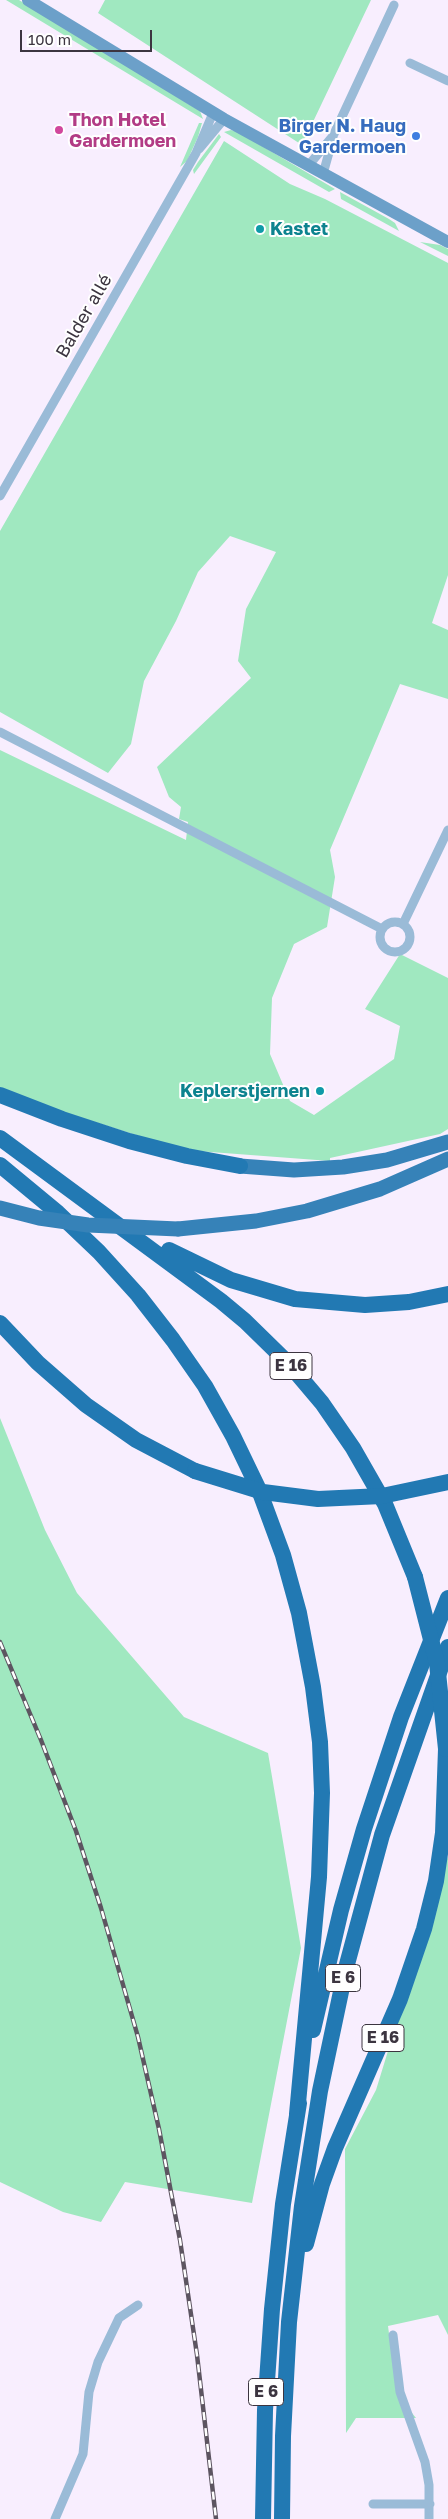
<!DOCTYPE html>
<html>
<head>
<meta charset="utf-8">
<style>
  body { margin:0 }
  #map { position:relative; width:448px; height:2519px; overflow:hidden; background:#f8eefe; font-family:"Golos Text",sans-serif }
  canvas { display:block }
  .scale { position:absolute; left:20px; top:30px; width:132px; height:22px; box-sizing:border-box; border:2px solid #3c3540; border-top:0; padding-left:6px; font-size:15px; line-height:18px; white-space:nowrap; color:#3c3540; -webkit-text-stroke:4px #fff; paint-order:stroke }
</style>
</head>
<body>
<div id="map">
<canvas width="448" height="2519"></canvas>
<div class="scale">100 m</div>
</div>
<script>
const c = document.querySelector('canvas').getContext('2d');
c.lineJoin = 'round';
function fillPath(path, color) {
  c.fillStyle = color;
  c.fill(path, 'evenodd');
}
function toPath(rows) {
  const path = new Path2D();
  for (const r of rows) {
    if (r.length === 3) {
      path.moveTo(r[0] + r[2], r[1]);
      path.arc(r[0], r[1], r[2], 0, 2 * Math.PI);
      continue;
    }
    path.moveTo(r[0], r[1]);
    for (let i = 2; i < r.length; i += 2) path.lineTo(r[i], r[i + 1]);
  }
  return path;
}
function strokePath(path, color, width, dash) {
  c.strokeStyle = color;
  c.lineWidth = width;
  c.lineCap = dash ? 'butt' : 'round';
  c.setLineDash(dash || []);
  c.stroke(path);
}
function drawText(font, color, halo, rows, align = 'center') {
  c.font = font + ' "Golos Text",sans-serif';
  c.lineWidth = 4;
  c.setLineDash([]);
  c.textBaseline = 'middle';
  c.strokeStyle = halo;
  c.fillStyle = color;
  for (const [text, x, y, turn = 0] of rows) {
    c.save();
    c.translate(x, y);
    c.rotate((+turn || 0) * Math.PI / 180);
    c.textAlign = isNaN(turn) ? turn : align;
    if (halo) c.strokeText(text, 0, 0);
    c.fillText(text, 0, 0);
    c.restore();
  }
}
fillPath(toPath([
  [6,0,19,0,200,111,203,119],
  [105,0,371,0,302,145,98,13],
  [199,123,202,123,198,137,187,161,180,167],
  [231,130,238,132,335,189,329,192,224,132],
  [219,134,221,137,194,174,193,170,198,162],
  [224,141,290,184,325,199,448,263,448,575,432,623,448,630,448,699,400,684,330,850,335,877,327,927,294,944,272,998,270,1054,290,1101,314,1115,394,1059,400,1026,365,1009,400,954,448,978,448,1129,440,1134,330,1158,330,1161,184,1150,18,1098,0,1089,0,750,186,840,188,822,179,819,181,807,169,797,157,767,251,678,238,661,246,609,276,552,230,536,198,572,176,621,144,681,131,744,108,773,0,712,0,531],
  [340,192,389,219,395,223,399,231,341,199],
  [420,242,440,245,448,249,448,256],
  [0,1418,45,1530,77,1593,184,1717,268,1753,301,1948,252,2203,125,2182,101,2222,63,2212,0,2182],
  [448,1856,448,2335,438,2315,388,2326,397,2394,416,2418,356,2418,346,2433,345,2149,376,2090]
]), '#a0e8c0');
strokePath(toPath([
  [410,63,448,81],
  [199,149,224,119],
  [308,166,333,136,394,5],
  [323,174,333,138],
  [0,496,196,153,213,113],
  [0,732,382,929],
  [395,937,15],
  [403,924,448,830],
  [393,2335,400,2392,425,2462,429,2485,429,2519],
  [373,2504,430,2504],
  [55,2519,83,2454,89,2392,98,2362,119,2318,138,2305]
]), '#9abbd7', 9);
strokePath(toPath([
  [28,0,224,119,448,242]
]), '#6ca0c9', 12);
strokePath(toPath([
  [240,1166,294,1170,343,1167,387,1160,448,1142],
  [178,1229,256,1221,307,1211,380,1189,448,1159]
]), '#3682b8', 15);
strokePath(toPath([
  [0,1095,62,1119,129,1141,187,1156,240,1166],
  [0,1138,221,1301,245,1321,289,1364,322,1403,353,1448,385,1504,415,1577],
  [0,1165,58,1213,99,1252,138,1295,173,1340,205,1386,233,1436,259,1490,283,1555,299,1613,313,1687,320,1742,322,1793,319,1877,297,2114],
  [169,1250,231,1280,295,1299,365,1305,409,1302,448,1294],
  [0,1323,38,1363,86,1405,136,1440,195,1471],
  [313,2030,341,1910,364,1829,401,1717,448,1598],
  [306,2244,322,2184,335,2148,400,1999,424,1929,436,1881,443,1833,446,1749],
  [263,2519,265,2410,272,2309,283,2204,299,2103],
  [282,2519,283,2436,289,2322,302,2206,320,2091,346,1968,382,1835,448,1647]
]), '#2279b3', 16);
const rail = toPath([
  [0,1642,41,1740,76,1831,101,1908,138,2037,159,2129,180,2240,197,2355,216,2519]
]);
strokePath(rail, '#5d5561', 4.5);
strokePath(rail, '#fff', 2.5, [8]);
strokePath(toPath([
  [0,1208,39,1218,88,1225,178,1229]
]), '#3682b8', 15);
strokePath(toPath([
  [195,1471,263,1492,318,1499,382,1496,448,1482],
  [415,1577,437,1663,446,1749]
]), '#2279b3', 16);
for (const [x, y, r, color] of [
  [59,130,5,"#d1479c"],
  [416,136,5,"#3f7fe0"],
  [260,229,5,"#0f9aa8"],
  [320,1091,5,"#0f9aa8"]
]) {
  const dot = new Path2D();
  dot.arc(x, y, r, 0, 2 * Math.PI);
  c.fillStyle = color;
  c.fill(dot);
  strokePath(dot, '#fff', 2);
}
for (const [x, y, w] of [
  [291,1366,42],
  [343,1978,35],
  [383,2038,42],
  [266,2392,35]
]) {
  const box = new Path2D();
  box.roundRect(x - w / 2, y - 13.5, w, 27, 4);
  c.fillStyle = '#fff';
  c.fill(box);
  strokePath(box, '#3c3540', 1);
}
drawText('bold 16px', '#3c3540', null, [
  ["E 16",291,1366],
  ["E 6",343,1978],
  ["E 16",383,2038],
  ["E 6",266,2392]
]);
drawText('bold 18px', '#b23c85', '#fff', [
  ["Thon Hotel",69,120],
  ["Gardermoen",69,141]
], 'left');
drawText('bold 18px', '#366cbe', '#fff', [
  ["Birger N. Haug",406,126],
  ["Gardermoen",406,147]
], 'right');
drawText('bold 18px', '#0d838f', '#fff', [
  ["Kastet",270,229],
  ["Keplerstjernen",310,1091,"right"]
], 'left');
drawText('18px', '#3c3540', '#fff', [
  ["Balder allé",84,316,-60]
]);
</script>
</body>
</html>
